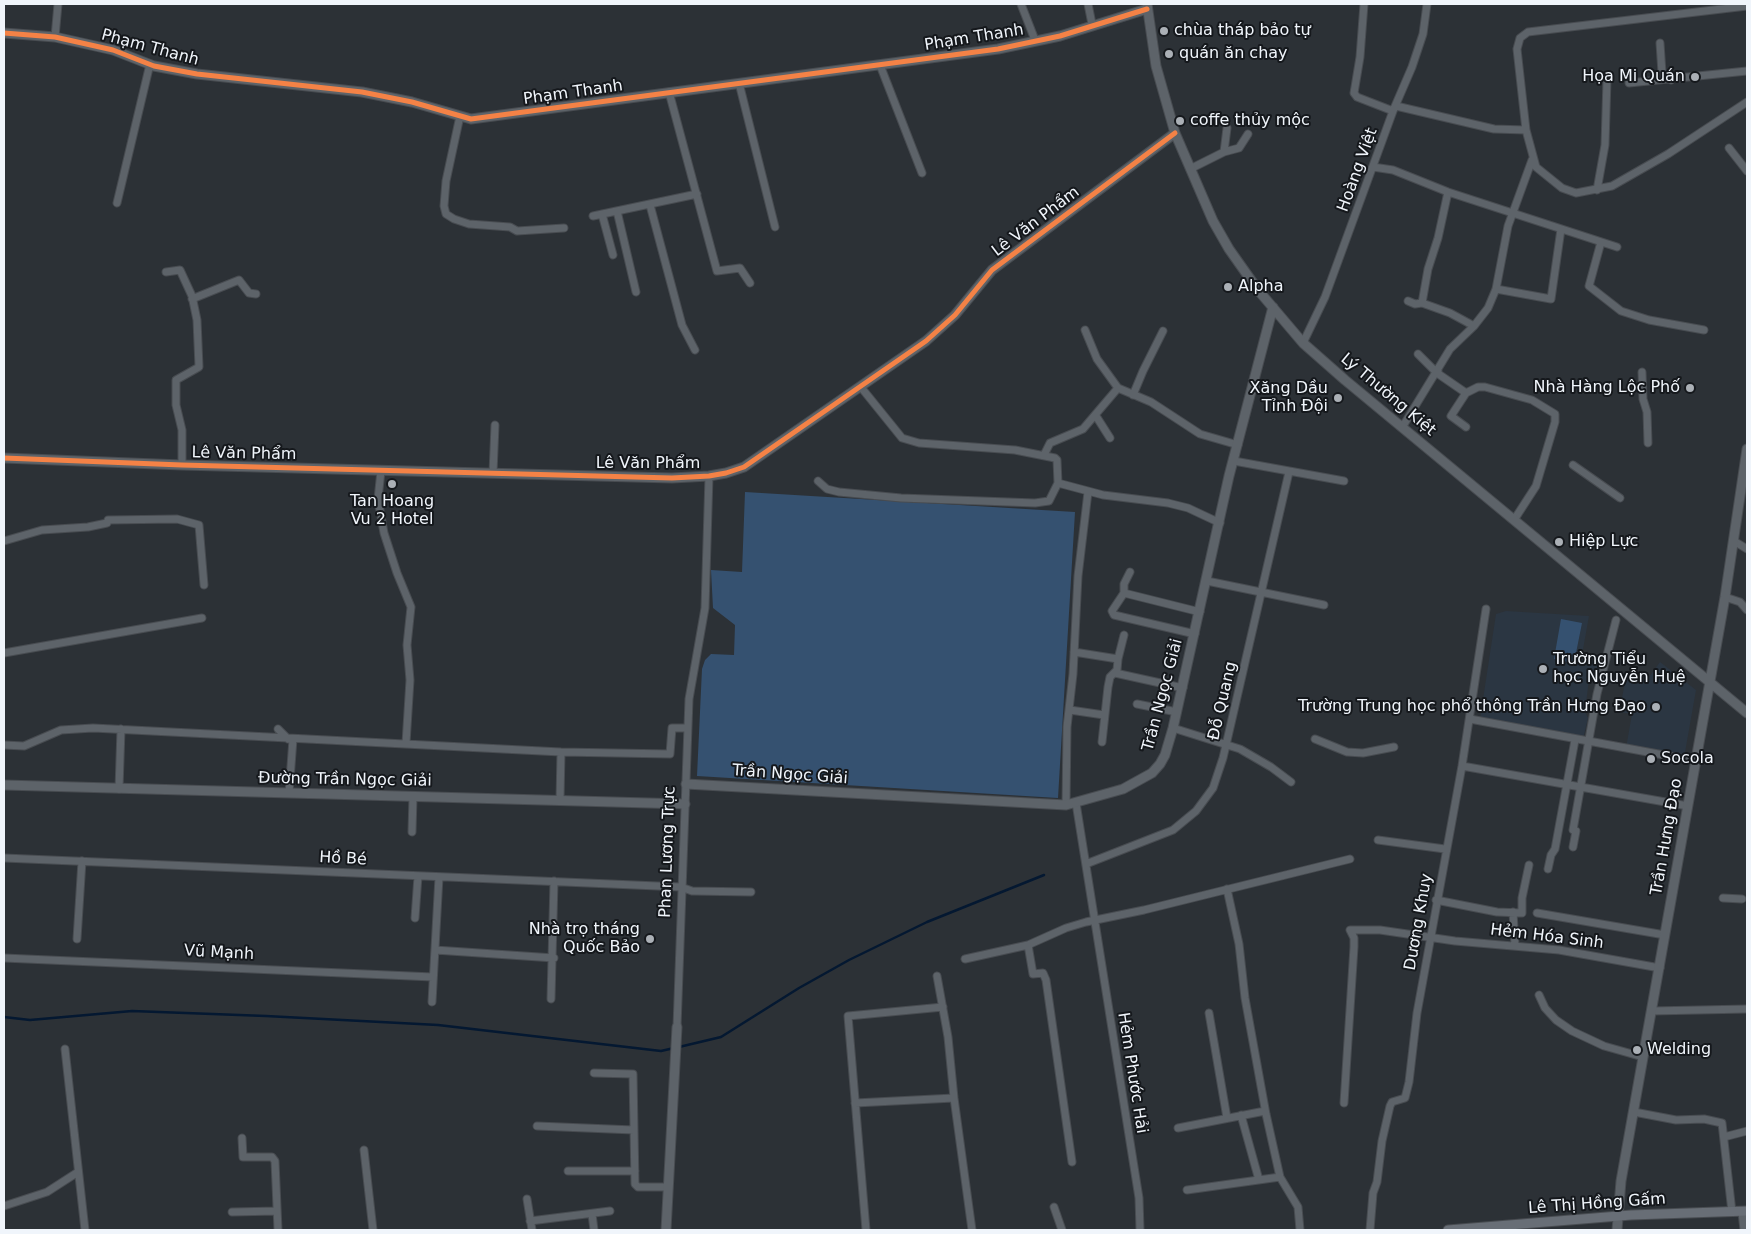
<!DOCTYPE html>
<html>
<head>
<meta charset="utf-8">
<style>
  body { margin:0 }
  #map { position:relative; width:1751px; height:1234px; overflow:hidden; background:#2c3136; font-family:"DejaVu Sans",sans-serif }
  canvas { display:block }
  .frame { position:absolute; inset:0; border:5px solid #f0f5fb; pointer-events:none }
</style>
</head>
<body>
<div id="map">
<canvas width="1751" height="1234"></canvas>
<div class="frame"></div>
</div>
<script>
const c = document.querySelector('canvas').getContext('2d');
c.lineJoin = 'round';
function fillPath(path, color) {
  c.fillStyle = color;
  c.fill(path, 'evenodd');
}
function toPath(rows) {
  const path = new Path2D();
  for (const r of rows) {
    path.moveTo(r[0], r[1]);
    for (let i = 2; i < r.length; i += 2) path.lineTo(r[i], r[i + 1]);
  }
  return path;
}
function strokePath(path, color, width, dash) {
  c.strokeStyle = color;
  c.lineWidth = width;
  c.lineCap = dash ? 'butt' : 'round';
  c.setLineDash(dash || []);
  c.stroke(path);
}
function drawText(font, color, halo, rows, align = 'center') {
  c.font = font + ' "DejaVu Sans",sans-serif';
  c.lineWidth = 4;
  c.setLineDash([]);
  c.textBaseline = 'middle';
  c.strokeStyle = halo;
  c.fillStyle = color;
  for (const [text, x, y, turn = 0] of rows) {
    c.save();
    c.translate(x, y);
    c.rotate((+turn || 0) * Math.PI / 180);
    c.textAlign = isNaN(turn) ? turn : align;
    if (halo) c.strokeText(text, 0, 0);
    c.fillText(text, 0, 0);
    c.restore();
  }
}
fillPath(toPath([
  [1506,611,1589,616,1582,655,1601,660,1596,679,1589,679,1585,712,1588,718,1583,739,1480,719,1496,614],
  [1660,662,1696,690,1684,758,1626,748,1632,714,1619,712,1626,678,1647,680]
]), '#2b3642');
fillPath(toPath([
  [745,492,1075,512,1058,798,697,776,702,669,705,660,711,654,734,655,735,625,713,608,711,570,742,572],
  [1561,619,1582,623,1574,663,1554,659]
]), '#355170');
strokePath(toPath([
  [4,1017,30,1020,132,1011,266,1016,438,1025,661,1051,674,1048],
  [679,1047,721,1037,799,988,849,960,927,922,1044,875]
]), '#041831', 2.5);
const minor = toPath([
  [1021,4,1035,40],
  [1088,4,1092,24],
  [1364,4,1360,57,1354,93,1357,97,1393,111],
  [55,37,58,4],
  [1660,43,1662,73,1671,80],
  [880,65,922,173],
  [739,83,775,227],
  [1629,83,1747,71],
  [669,92,717,271,740,268,750,283],
  [1396,106,1494,129,1526,130,1536,167,1562,188,1576,193,1612,186,1668,154,1747,102],
  [460,116,446,181,444,206,446,214,454,219,469,224,510,227,517,231,564,228],
  [1526,130,1517,49,1520,38,1528,32,1747,6],
  [1729,148,1747,171],
  [1224,152,1239,148,1248,134],
  [1532,160,1508,226,1496,289,1551,299,1561,229],
  [1373,167,1393,170,1448,192,1617,247],
  [1190,169,1224,152,1227,128],
  [1597,190,1605,145,1607,79],
  [117,203,150,64],
  [650,205,682,325,695,350],
  [617,211,636,292],
  [602,214,613,255],
  [593,216,697,194],
  [1601,242,1589,286,1621,311,1649,320,1704,330],
  [166,272,180,270,192,296,197,320,199,367,176,380,176,405,182,430,182,465],
  [192,299,239,280,249,293,256,294],
  [1408,301,1415,304,1422,303,1450,313,1474,326],
  [1422,303,1428,269,1438,238,1448,192],
  [1085,330,1097,359,1118,388,1151,402,1200,434,1238,445],
  [1303,343,1325,297,1393,111,1412,67,1423,34,1427,4],
  [1418,354,1434,370,1438,371],
  [1642,372,1643,399,1647,412,1648,443],
  [1437,373,1466,393],
  [1133,395,1143,371,1163,331],
  [1096,416,1110,438],
  [1403,426,1450,349,1474,326,1488,308,1496,289],
  [1466,427,1451,416,1466,393,1478,387,1485,387,1532,400,1555,414,1555,422,1536,486,1514,520],
  [1044,455,1050,443,1083,429,1118,388],
  [1234,461,1344,481],
  [1573,465,1620,498],
  [381,471,378,499,384,533,397,573,411,607,407,645,410,680,406,743],
  [493,473,495,425],
  [818,481,827,489,839,492,901,498,1035,503,1049,501,1058,483,1057,460,1055,458,1015,450,919,443,902,438,860,386],
  [1058,483,1103,495,1168,503,1188,508,1220,523],
  [108,520,177,519,199,525,204,585],
  [4,541,42,530,88,527,107,523],
  [1734,541,1747,549],
  [1207,581,1324,605],
  [1124,593,1124,584,1130,572],
  [1725,597,1740,602,1747,610],
  [1195,634,1114,615,1112,611,1124,593,1200,612],
  [1074,652,1118,659,1124,635],
  [4,653,202,618],
  [1115,673,1183,688],
  [1137,704,1177,712],
  [1070,710,1104,715],
  [1470,719,1696,761],
  [1173,728,1240,749,1271,767,1291,782],
  [278,729,288,739],
  [1315,739,1347,752,1363,753,1394,747],
  [1102,742,1108,687,1110,677,1117,670,1118,659],
  [4,745,24,746,61,730,93,728,561,752,670,754,672,728,688,728],
  [1462,766,1688,806],
  [119,789,121,729],
  [289,793,293,739],
  [560,800,561,752],
  [1076,803,1139,1198,1140,1230],
  [1066,805,1067,727,1073,674,1078,576,1088,492],
  [1573,830,1597,694,1616,620],
  [412,832,413,797],
  [1378,840,1445,849],
  [1573,847,1576,831],
  [4,858,681,887,692,891,751,892],
  [1086,864,1173,830,1196,811,1213,788,1223,758,1289,472],
  [1548,869,1551,855,1555,849,1575,740],
  [1227,889,1239,944,1245,998,1266,1114,1280,1177,1298,1207,1300,1230],
  [1723,898,1742,899],
  [1436,900,1497,912,1522,913,1522,898,1529,865],
  [1513,912,1515,945],
  [1537,913,1665,935],
  [415,918,418,876],
  [77,939,82,861],
  [1028,945,1033,974,1043,973,1046,980,1072,1162],
  [435,950,554,958],
  [4,958,433,977],
  [965,959,1028,945,1066,928,1086,922,1144,910,1350,859],
  [937,976,948,1037,954,1098,972,1230],
  [1539,995,1545,1008,1556,1020,1572,1031,1604,1046,1643,1057],
  [551,999,554,881],
  [432,1002,439,877],
  [1651,1011,1747,1009],
  [1209,1013,1227,1118],
  [677,1027,689,699,705,608,709,476],
  [65,1049,85,1230],
  [594,1073,633,1074,635,1184,638,1187,667,1187],
  [855,1103,954,1098],
  [1344,1103,1354,947,1354,938,1350,930,1380,930,1455,941,1559,950,1660,968],
  [1634,1112,1676,1120,1704,1119,1722,1123,1732,1212],
  [1241,1115,1259,1180],
  [537,1126,634,1130],
  [1178,1128,1265,1111],
  [1724,1137,1747,1131],
  [242,1138,243,1157,272,1157,275,1161,278,1230],
  [364,1150,373,1230],
  [568,1171,635,1171],
  [1187,1190,1280,1177],
  [527,1199,532,1230],
  [4,1206,47,1192,78,1172],
  [1054,1207,1062,1230],
  [232,1212,277,1211],
  [1742,1212,1744,1230],
  [592,1214,594,1230],
  [530,1221,610,1211],
  [866,1230,848,1016,943,1007],
  [1370,1230,1373,1193,1377,1182,1382,1141,1390,1106,1392,1102,1405,1098,1409,1082,1417,1013,1462,766,1486,609]
]);
const tertiary = toPath([
  [1147,4,1156,66,1175,133,1213,221,1229,249,1258,290,1303,343,1345,380,1747,713],
  [4,33,55,37,113,50,154,66,197,74,362,92,412,102,471,119,998,49,1060,36,1147,9],
  [4,458,182,465,672,478,709,476,726,473,744,467,926,341,955,315,992,270,1175,133],
  [686,784,1066,805,1123,789,1152,773,1160,764,1165,755,1173,728,1229,476,1273,307],
  [4,785,685,804],
  [666,1230,677,1027],
  [1617,1230,1621,1181,1725,597,1747,449]
]);
const secondary = toPath([
  [1448,1230,1631,1215,1747,1211]
]);
strokePath(minor, '#484c51', 9);
strokePath(tertiary, '#484c51', 11);
strokePath(secondary, '#484c51', 11);
strokePath(minor, '#5d6369', 7);
strokePath(tertiary, '#5d6369', 9);
strokePath(secondary, '#686e76', 9);
strokePath(toPath([
  [4,33,55,37,113,50,154,66,197,74,362,92,412,102,471,119,998,49,1060,36,1147,9],
  [4,458,182,465,672,478,709,476,726,473,744,467,926,341,955,315,992,270,1175,133]
]), '#f48246', 5);
for (const [x, y, r, color] of [
  [1164,31,5,"#abb0b6"],
  [1169,54,5,"#abb0b6"],
  [1695,77,5,"#abb0b6"],
  [1180,121,5,"#abb0b6"],
  [1228,287,5,"#abb0b6"],
  [1690,388,5,"#abb0b6"],
  [1338,398,5,"#abb0b6"],
  [392,484,5,"#abb0b6"],
  [1559,542,5,"#abb0b6"],
  [1543,669,5,"#abb0b6"],
  [1656,707,5,"#abb0b6"],
  [1651,759,5,"#abb0b6"],
  [650,939,5,"#abb0b6"],
  [1637,1050,5,"#abb0b6"]
]) {
  const dot = new Path2D();
  dot.arc(x, y, r, 0, 2 * Math.PI);
  c.fillStyle = color;
  c.fill(dot);
  strokePath(dot, '#15181c', 2);
}
drawText('16px', '#f0f5fb', '#15181c', [
  ["chùa tháp bảo tự",1174,31],
  ["quán ăn chay",1179,54],
  ["Họa Mi Quán",1685,77,"right"],
  ["coffe thủy mộc",1190,121],
  ["Alpha",1238,287],
  ["Nhà Hàng Lộc Phố",1680,388,"right"],
  ["Xăng Dầu",1328,389,"right"],
  ["Tỉnh Đội",1328,407,"right"],
  ["Tan Hoang",392,502,"center"],
  ["Vu 2 Hotel",392,520,"center"],
  ["Hiệp Lực",1569,542],
  ["Trường Tiểu",1553,660],
  ["học Nguyễn Huệ",1553,678],
  ["Trường Trung học phổ thông Trần Hưng Đạo",1646,707,"right"],
  ["Socola",1661,759],
  ["Nhà trọ tháng",640,930,"right"],
  ["Quốc Bảo",640,948,"right"],
  ["Welding",1647,1050]
], 'left');
drawText('16px', '#f0f5fb', '#15181c', [
  ["Phạm Thanh",974,38,-9],
  ["Phạm Thanh",150,48,15],
  ["Phạm Thanh",573,93,-8],
  ["Hoàng Việt",1358,170,-70],
  ["Lê Văn Phẩm",1036,222,-37],
  ["Lý Thường Kiệt",1388,395,40],
  ["Lê Văn Phẩm",244,454,1],
  ["Lê Văn Phẩm",648,464],
  ["Trần Ngọc Giải",1163,695,-75],
  ["Đỗ Quang",1223,701,-77],
  ["Trần Ngọc Giải",790,775,4],
  ["Đường Trần Ngọc Giải",345,780,1],
  ["Trần Hưng Đạo",1667,837,-80],
  ["Phan Lương Trực",668,852,-88],
  ["Hồ Bé",343,859,3],
  ["Dương Khuy",1419,922,-80],
  ["Hẻm Hóa Sinh",1547,937,7],
  ["Vũ Mạnh",219,953,3],
  ["Hẻm Phước Hải",1132,1073,81],
  ["Lê Thị Hồng Gấm",1597,1204,-4]
]);
</script>
</body>
</html>
